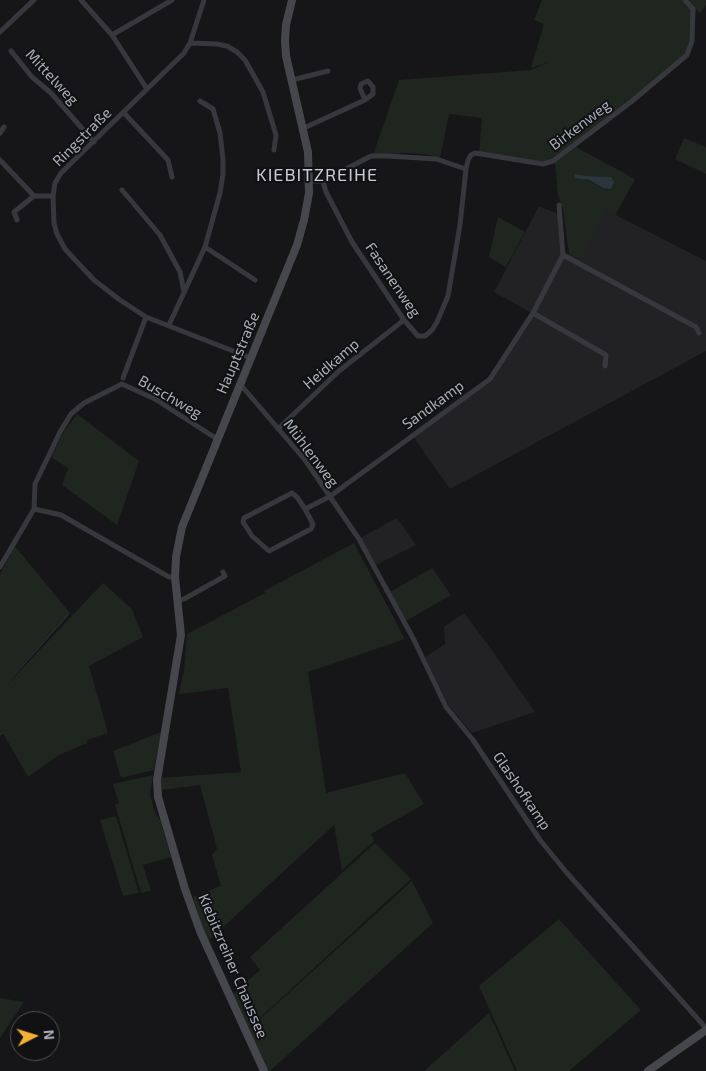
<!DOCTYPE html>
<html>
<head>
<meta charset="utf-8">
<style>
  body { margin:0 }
  #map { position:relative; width:706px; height:1071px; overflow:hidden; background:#161618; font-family:"Exo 2",sans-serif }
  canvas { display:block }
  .north { position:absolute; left:10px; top:1011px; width:50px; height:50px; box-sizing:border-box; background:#111113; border:1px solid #4d4f55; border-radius:50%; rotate:85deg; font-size:14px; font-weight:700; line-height:20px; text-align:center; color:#a8adb8 }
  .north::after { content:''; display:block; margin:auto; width:18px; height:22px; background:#f2b134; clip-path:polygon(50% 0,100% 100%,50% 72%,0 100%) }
</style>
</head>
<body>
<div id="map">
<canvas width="706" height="1071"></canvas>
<div class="north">N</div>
</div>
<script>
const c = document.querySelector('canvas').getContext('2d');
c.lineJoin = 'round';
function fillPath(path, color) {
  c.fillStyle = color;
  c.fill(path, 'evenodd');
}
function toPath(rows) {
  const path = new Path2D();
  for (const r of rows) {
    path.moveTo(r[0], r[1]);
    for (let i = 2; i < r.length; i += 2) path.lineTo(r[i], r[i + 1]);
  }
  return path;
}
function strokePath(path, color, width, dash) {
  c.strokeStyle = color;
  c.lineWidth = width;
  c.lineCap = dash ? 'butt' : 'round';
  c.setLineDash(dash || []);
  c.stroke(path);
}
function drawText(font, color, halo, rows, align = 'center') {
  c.font = font + ' "Exo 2",sans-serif';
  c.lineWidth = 4;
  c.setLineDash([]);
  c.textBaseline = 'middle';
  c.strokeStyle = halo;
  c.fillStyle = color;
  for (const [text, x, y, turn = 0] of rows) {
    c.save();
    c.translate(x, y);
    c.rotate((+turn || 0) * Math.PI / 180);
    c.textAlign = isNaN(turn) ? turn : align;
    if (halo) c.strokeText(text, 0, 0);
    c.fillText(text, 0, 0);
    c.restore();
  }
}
fillPath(toPath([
  [539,206,558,214,561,250,579,259,606,210,706,261,706,351,450,489,412,435,487,379,530,312,494,292],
  [397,518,416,545,376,565,360,538],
  [464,613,491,649,535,712,472,733,448,705,425,657,445,644,444,627]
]), '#222225');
fillPath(toPath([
  [542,0,682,0,692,9,690,41,685,55,631,101,553,160,543,162,479,152,482,118,449,114,440,158,425,154,406,153,373,155,399,80,531,70,549,62,531,68,544,24,534,20],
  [687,0,706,0,706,5,700,13],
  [684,138,706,147,706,174,675,159],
  [576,147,635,179,615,216,606,211,580,259,569,254,563,209,558,195,555,162],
  [575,174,587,176,611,177,603,188],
  [498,217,525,232,506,267,489,257],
  [77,414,139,461,117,525,62,485,68,468,51,457,63,433],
  [354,543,405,639,308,672,326,793,405,773,424,804,371,834,374,841,342,870,334,825,209,940,203,930,193,897,221,886,212,855,217,849,200,785,162,790,161,778,241,772,228,688,179,694,184,671,187,634,265,593,264,591],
  [15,546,70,613,0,690,0,574],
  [432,568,451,595,406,621,390,592],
  [103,583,132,609,143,637,89,666,108,733,87,740,87,743,59,755,28,777,3,733,0,734,0,692],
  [161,732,154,770,121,778,113,751],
  [153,775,150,795,155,812,160,820,171,857,143,865,151,891,141,893,115,805,119,803,113,784],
  [116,816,139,893,123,896,100,820],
  [375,843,411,879,249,1028,233,994,260,970,250,957],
  [412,881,433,923,270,1071,268,1071,249,1029],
  [559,919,641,1010,569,1071,517,1071,479,986],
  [0,998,24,1002,0,1038],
  [489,1013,515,1071,424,1071]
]), '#1e261f');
fillPath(toPath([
  [575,174,587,176,611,177,614,182,611,189,603,188,589,180,574,178]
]), '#2c353c');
strokePath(toPath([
  [0,691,68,615],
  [0,735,4,732]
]), '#2c353c', 1);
strokePath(toPath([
  [81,0,112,35,147,89],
  [204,0,190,43,184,53,61,173,55,183,53,196,54,223,57,234,65,249,94,280,120,300,146,317,251,358],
  [0,32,34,0],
  [112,35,172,0],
  [190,43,217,44,227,46,237,52,245,60,263,92,276,135,274,150],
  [11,51,32,77,51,93,94,142],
  [292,80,328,71],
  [124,113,168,160,172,177],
  [304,128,365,100,360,88,361,84,368,81,373,87,373,94,365,100],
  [0,133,4,127],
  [0,160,34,196,53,196],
  [309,181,323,181,371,156,388,156,436,159,466,169,468,160,471,155,475,153,543,164,553,161,631,102,687,55,692,41,693,9,685,0],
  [323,181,326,192,352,242,404,320,418,336,425,336,432,330,437,322,448,296,460,225,466,169],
  [122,190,160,235,180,272,184,292],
  [17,220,14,212,34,196],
  [205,247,255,280],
  [563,255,696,327,699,333],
  [533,313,606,355,605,366],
  [169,325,205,247,220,193,223,174,223,159,220,133,213,109,200,101],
  [123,378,146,317],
  [240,384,305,460,359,539,414,640,446,707,473,740,540,840,567,873,706,1028],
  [278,429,339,371,404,320],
  [292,493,297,497,305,509,313,524,311,529,269,551,252,536,243,522,244,518,292,493],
  [34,509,61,515,169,577,175,577],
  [305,509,329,497,490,379,533,313,563,255,559,205],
  [0,567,34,509,35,484,60,432,71,414,84,403,122,384,155,399,217,439],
  [178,601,184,599,225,576,223,572]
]), '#37383d', 5);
strokePath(toPath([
  [264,1071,200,931,185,889,158,797,157,780,181,635,175,577,176,557,182,527,297,245,304,220,309,193,308,152,286,56,285,40,286,25,292,0],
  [648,1071,706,1030]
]), '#45474d', 8);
drawText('15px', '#a8adb8', '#111113', [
  ["Mittelweg",52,77,47],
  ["Birkenweg",580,125,-37],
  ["Ringstraße",82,137,-45],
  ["Fasanenweg",393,280,56],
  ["Hauptstraße",238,353,-67],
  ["Heidkamp",331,364,-41],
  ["Buschweg",170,397,30],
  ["Sandkamp",433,405,-36],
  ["Mühlenweg",311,453,53],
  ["Glashofkamp",522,791,56],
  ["Kiebitzreiher Chaussee",233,966,67]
]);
c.letterSpacing = '1px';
drawText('18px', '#c9ccd4', '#111113', [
  ["KIEBITZREIHE",317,175]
]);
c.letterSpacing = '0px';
</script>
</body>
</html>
